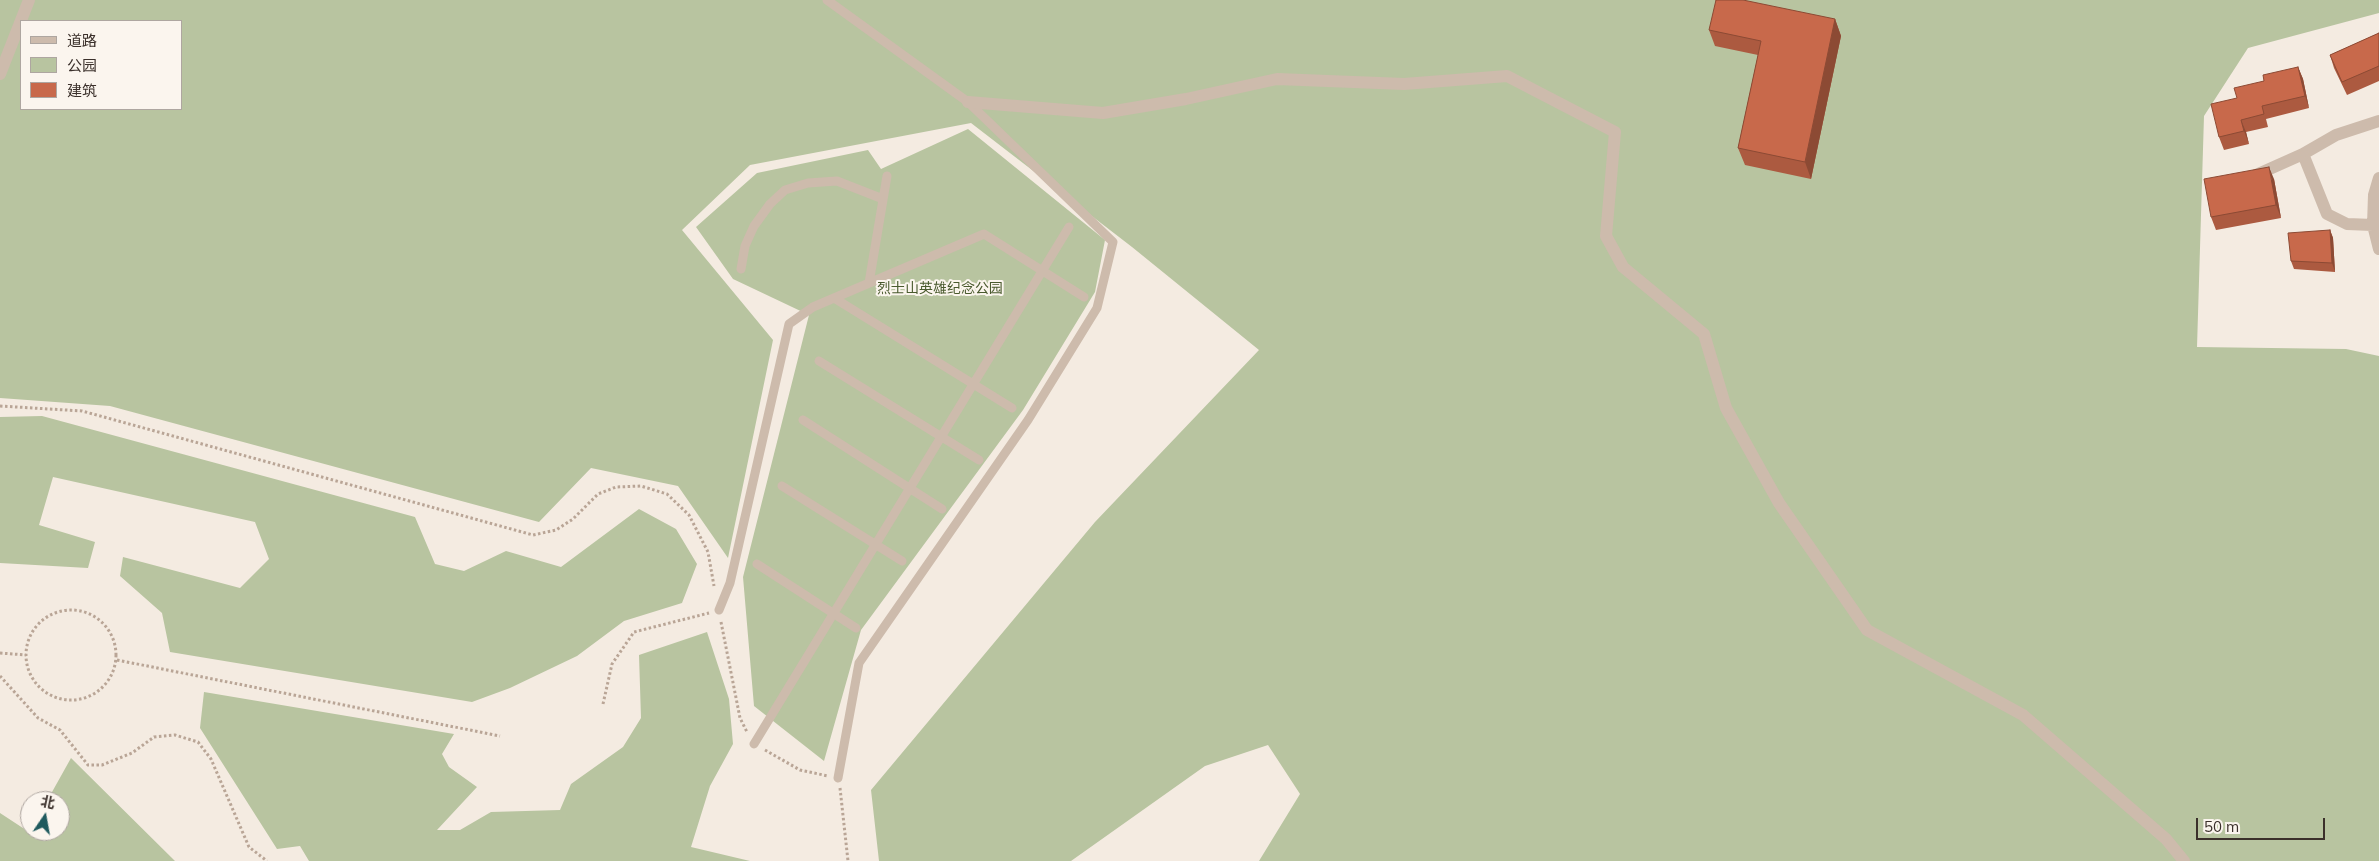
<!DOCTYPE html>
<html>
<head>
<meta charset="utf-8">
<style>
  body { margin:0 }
  #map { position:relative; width:2379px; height:861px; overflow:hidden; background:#f4ebe1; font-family:Mulish,"Noto Sans SC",sans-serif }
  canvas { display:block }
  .legend { position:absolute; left:20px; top:20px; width:162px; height:90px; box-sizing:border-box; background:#fbf5ee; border:1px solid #aea6a0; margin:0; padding:6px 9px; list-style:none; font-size:15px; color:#3b302b }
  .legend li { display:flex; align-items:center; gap:10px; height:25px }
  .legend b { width:25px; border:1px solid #aea6a0 }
  .north { position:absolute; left:20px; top:791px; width:50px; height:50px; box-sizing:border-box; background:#fbf5ee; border:1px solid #aea6a0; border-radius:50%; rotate:12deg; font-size:14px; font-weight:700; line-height:20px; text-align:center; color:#3b302b }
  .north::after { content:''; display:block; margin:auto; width:18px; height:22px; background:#1f5a5e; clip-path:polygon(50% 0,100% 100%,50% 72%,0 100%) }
  .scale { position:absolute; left:2196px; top:818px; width:129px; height:22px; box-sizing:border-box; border:2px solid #3b302b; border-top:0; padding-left:6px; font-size:15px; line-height:18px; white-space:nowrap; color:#3b302b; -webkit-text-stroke:4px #fbf5ee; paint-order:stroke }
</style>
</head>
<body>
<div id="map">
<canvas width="2379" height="861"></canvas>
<ul class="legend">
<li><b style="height:6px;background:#cdbbac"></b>道路</li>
<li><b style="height:14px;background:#b8c4a0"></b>公园</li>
<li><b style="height:14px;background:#c8694b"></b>建筑</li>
</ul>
<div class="north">北</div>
<div class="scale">50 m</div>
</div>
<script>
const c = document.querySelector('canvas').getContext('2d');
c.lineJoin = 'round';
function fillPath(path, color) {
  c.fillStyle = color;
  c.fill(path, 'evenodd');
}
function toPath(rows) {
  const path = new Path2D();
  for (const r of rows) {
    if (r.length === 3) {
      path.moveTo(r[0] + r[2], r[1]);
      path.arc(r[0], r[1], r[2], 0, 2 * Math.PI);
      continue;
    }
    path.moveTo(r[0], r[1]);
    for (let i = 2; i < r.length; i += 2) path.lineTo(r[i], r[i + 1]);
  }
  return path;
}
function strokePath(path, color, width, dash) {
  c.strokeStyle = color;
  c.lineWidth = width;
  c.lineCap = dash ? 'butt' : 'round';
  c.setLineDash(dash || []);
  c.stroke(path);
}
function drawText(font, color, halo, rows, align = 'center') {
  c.font = font + ' Mulish,"Noto Sans SC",sans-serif';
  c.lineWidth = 4;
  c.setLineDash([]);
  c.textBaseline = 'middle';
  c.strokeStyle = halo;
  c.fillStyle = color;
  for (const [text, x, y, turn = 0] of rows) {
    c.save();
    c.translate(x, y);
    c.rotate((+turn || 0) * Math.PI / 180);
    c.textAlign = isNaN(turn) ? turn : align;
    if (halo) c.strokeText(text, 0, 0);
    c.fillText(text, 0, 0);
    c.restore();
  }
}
fillPath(toPath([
  [0,0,2379,0,2379,13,2248,48,2204,116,2197,347,2346,349,2379,356,2379,861,1259,861,1300,794,1268,745,1205,766,1071,861,879,861,871,790,1095,522,1259,350,1132,247,971,123,750,165,682,230,773,340,728,558,678,486,591,468,539,522,110,406,0,398],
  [21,21,181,21,181,109,21,109],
  [968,129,1105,240,1095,292,1023,410,861,630,824,761,754,706,743,577,809,315,733,279,696,227,757,173,868,150,881,169],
  [42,416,415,517,435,564,464,571,506,551,561,567,639,509,676,529,697,564,682,603,624,621,577,656,510,688,472,702,170,652,162,613,120,576,123,557,240,588,269,559,255,522,53,477,39,525,95,542,88,568,0,563,0,417],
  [707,632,729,699,733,744,710,786,691,847,750,861,309,861,300,846,277,849,200,728,204,692,454,734,442,754,449,767,477,787,437,830,460,830,491,812,560,810,571,784,623,747,641,718,639,655],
  [71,758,175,861,0,861,0,813,29,832,30,830,60,831,60,801,47,801]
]), '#b8c4a0');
strokePath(toPath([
  [0,406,82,411,533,535,556,530,573,519,598,494,616,487,641,486,667,494,689,515,708,552,714,586],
  [71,655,45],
  [721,622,740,718,747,732],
  [0,653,26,655],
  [117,660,500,736],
  [0,676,38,718,60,730,88,765,102,765,132,753,154,737,175,735,198,742,211,759,249,847,267,861],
  [603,704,612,664,634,632,709,613],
  [765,750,800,770,828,776],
  [840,788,848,861]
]), '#b9a596', 3, [2.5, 2.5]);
strokePath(toPath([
  [827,0,968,102,1113,242,1097,308,1028,420,859,663,838,778],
  [741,269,745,246,754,226,770,204,785,190,808,183,837,181,883,199],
  [869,283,887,176],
  [834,298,1012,408],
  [819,361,979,460],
  [803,420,942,509],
  [782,486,902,561],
  [757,564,856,628],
  [719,610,730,583,789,324,813,307,984,234,1084,297],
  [754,744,1069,227]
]), '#cdbbac', 9);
strokePath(toPath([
  [968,102,1103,113,1186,99,1277,79,1404,84,1507,76,1615,132,1606,236,1623,267,1704,334,1726,408,1779,503,1867,630,2023,715,2166,839,2184,861]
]), '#cdbbac', 12);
strokePath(toPath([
  [0,74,29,0],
  [2303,154,2327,214,2347,224,2373,225],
  [2256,175,2303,154,2336,135,2379,121],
  [2379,178,2374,195,2373,225,2379,249]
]), '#cdbbac', 12);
fillPath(toPath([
  [1835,19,1841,36,1811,179,1745,165,1738,148,1758,55,1715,46,1709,30],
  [2379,33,2379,81,2347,95,2334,68,2330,55],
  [2298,67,2303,79,2309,108,2266,119,2268,127,2246,132,2249,144,2224,150,2219,137,2237,98,2264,81],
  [2274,179,2281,218,2216,230,2211,217],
  [2330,230,2333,238,2335,272,2294,269,2291,261]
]), '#ac5a40');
fillPath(toPath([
  [1835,19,1841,36,1811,179,1805,162],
  [2298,67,2303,79,2309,108,2305,96],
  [2241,120,2246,132,2249,144,2244,131],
  [2269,167,2274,179,2281,218,2276,205],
  [2330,230,2333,238,2335,272,2332,263]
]), '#8c4a34');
const building = toPath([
  [1716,0,1743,0,1835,19,1805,162,1738,148,1761,41,1709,30,1716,0],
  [2379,33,2379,66,2342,82,2330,55,2379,33],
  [2298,67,2305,96,2262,106,2264,114,2241,120,2244,131,2219,137,2211,104,2237,98,2234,88,2264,81,2263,75,2298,67],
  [2269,167,2276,205,2211,217,2204,179,2269,167],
  [2330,230,2332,263,2291,261,2288,233,2330,230]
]);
fillPath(building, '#c8694b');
strokePath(building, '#8c4a34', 1);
drawText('14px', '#4a5a2e', '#fbf5ee', [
  ["烈士山英雄纪念公园",940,289]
]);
</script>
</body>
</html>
